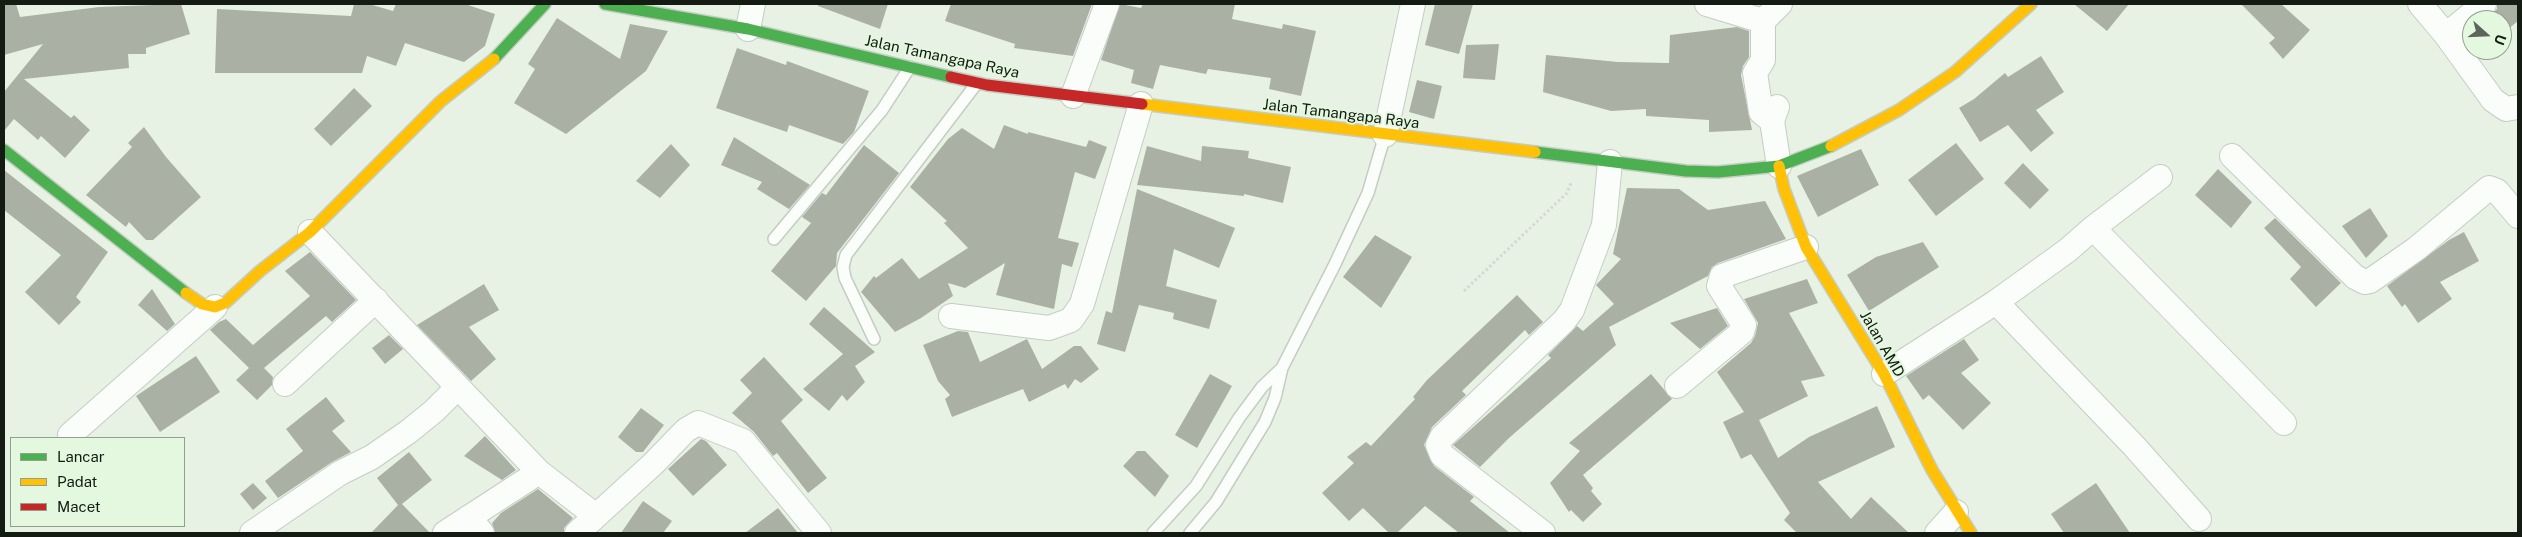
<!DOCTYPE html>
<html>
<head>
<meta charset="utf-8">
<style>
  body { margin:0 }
  #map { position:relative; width:2522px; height:537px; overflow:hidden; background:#e7f2e5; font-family:"Public Sans",sans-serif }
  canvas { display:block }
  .frame { position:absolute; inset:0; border:5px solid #131b12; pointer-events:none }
  .legend { position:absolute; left:10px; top:437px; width:175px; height:90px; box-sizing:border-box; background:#e3f8df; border:1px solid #90a08d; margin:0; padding:6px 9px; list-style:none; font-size:15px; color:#131b12 }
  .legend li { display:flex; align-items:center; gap:10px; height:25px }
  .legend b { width:25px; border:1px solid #90a08d }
  .north { position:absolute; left:2462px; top:10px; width:50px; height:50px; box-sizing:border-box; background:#e3f8df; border:1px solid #90a08d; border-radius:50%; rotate:110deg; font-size:14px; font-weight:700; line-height:20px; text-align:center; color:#131b12 }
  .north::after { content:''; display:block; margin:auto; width:18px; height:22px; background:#5d665c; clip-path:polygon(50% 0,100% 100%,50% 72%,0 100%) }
</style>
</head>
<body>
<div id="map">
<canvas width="2522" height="537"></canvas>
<div class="frame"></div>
<ul class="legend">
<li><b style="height:6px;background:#4caf50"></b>Lancar</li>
<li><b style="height:6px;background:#ffc107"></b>Padat</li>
<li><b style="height:6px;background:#c62828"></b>Macet</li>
</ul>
<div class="north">U</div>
</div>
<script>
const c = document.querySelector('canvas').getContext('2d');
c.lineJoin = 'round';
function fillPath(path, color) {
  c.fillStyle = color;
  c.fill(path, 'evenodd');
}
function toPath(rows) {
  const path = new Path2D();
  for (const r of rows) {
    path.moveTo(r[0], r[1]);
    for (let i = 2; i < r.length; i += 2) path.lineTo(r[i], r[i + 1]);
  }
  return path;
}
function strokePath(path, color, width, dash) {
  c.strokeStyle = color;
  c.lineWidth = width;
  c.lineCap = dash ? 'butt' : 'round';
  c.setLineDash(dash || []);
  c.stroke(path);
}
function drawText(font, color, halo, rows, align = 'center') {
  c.font = font + ' "Public Sans",sans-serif';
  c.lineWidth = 4;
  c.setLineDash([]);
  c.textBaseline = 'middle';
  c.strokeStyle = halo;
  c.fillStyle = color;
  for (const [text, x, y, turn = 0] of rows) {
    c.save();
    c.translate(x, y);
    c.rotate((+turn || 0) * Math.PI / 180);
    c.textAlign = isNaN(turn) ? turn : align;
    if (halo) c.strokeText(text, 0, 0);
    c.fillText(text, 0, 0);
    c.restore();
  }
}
fillPath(toPath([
  [4,4,16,4,20,17,99,7,181,4,190,34,146,48,146,54,128,54,129,68,24,79,71,118,74,115,90,130,65,158,41,136,38,140,14,119,4,131,4,92,43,44,4,55],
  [354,4,369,4,393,11,396,4,465,4,495,14,485,46,464,62,405,43,396,66,367,56,362,73,215,73,217,9,351,16],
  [818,4,888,4,880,29,818,6],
  [951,4,1092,4,1073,56,1014,48,1015,44,945,21],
  [1120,4,1141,8,1143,4,1235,4,1232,19,1282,29,1283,24,1316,31,1301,96,1269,89,1271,78,1208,69,1206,74,1160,65,1153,89,1131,83,1134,70,1101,60],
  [1435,4,1473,4,1459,54,1425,45],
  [2074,4,2129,4,2107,31],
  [2241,4,2281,4,2310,30,2283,59,2269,43,2275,38],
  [2497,4,2518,4,2518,21,2502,34,2502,20,2486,20,2497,9],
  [557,18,620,59,630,24,668,31,646,71,566,134,514,103,535,69,528,64],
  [1737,27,1749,31,1749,57,1743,66,1741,75,1752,130,1709,132,1709,120,1646,116,1646,109,1611,111,1543,92,1546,55,1618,62,1669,63,1670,35],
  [1499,44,1495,80,1463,78,1466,45],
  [737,48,786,65,787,61,869,91,854,132,843,144,789,125,787,132,716,108],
  [2041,56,2064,92,2036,110,2054,133,2031,152,2008,125,1980,142,1959,108,1974,99,2005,73,2008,77],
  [1417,80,1442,86,1434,119,1409,112],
  [354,88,372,106,331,146,314,129],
  [1004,125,1028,134,1028,132,1086,147,1089,140,1107,147,1095,179,1075,172,1058,238,1079,243,1072,267,1062,264,1054,309,996,295,1005,263,965,288,948,283,953,296,921,318,895,332,861,292,874,276,876,278,902,258,919,279,968,248,944,223,947,221,910,187,948,139,962,128,994,149],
  [144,127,166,157,201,197,153,240,146,240,129,222,126,227,86,195,132,147,128,143],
  [734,137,810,185,789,209,757,189,762,182,721,165],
  [1956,143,1984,179,1936,216,1908,180],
  [671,144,690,165,660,198,636,181],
  [864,145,899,173,837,253,836,266,806,301,771,271,811,223,802,217,822,193,826,195],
  [1147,146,1201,161,1202,146,1249,151,1248,158,1291,167,1283,203,1244,194,1244,196,1137,185],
  [1861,149,1879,185,1818,217,1797,176],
  [2023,163,2049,190,2030,209,2004,183],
  [2218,169,2252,202,2231,228,2195,195],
  [4,170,108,252,76,297,81,302,59,325,25,292,61,255,4,210],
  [1627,188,1679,189,1708,210,1765,201,1786,239,1718,263,1712,267,1708,276,1609,327,1616,345,1509,438,1480,467,1453,445,1551,358,1548,355,1577,326,1583,331,1614,304,1596,285,1621,259,1613,254],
  [1137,189,1235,228,1219,268,1174,249,1166,286,1217,300,1209,329,1173,319,1174,313,1139,305,1125,352,1097,344,1106,311,1112,313],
  [2370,208,2388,236,2366,258,2342,226],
  [2275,218,2341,283,2316,307,2290,279,2301,267,2264,228],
  [2464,232,2479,261,2440,282,2452,299,2418,323,2405,304,2402,307,2387,286,2449,240],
  [1375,235,1412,257,1381,308,1343,277],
  [1923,242,1939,267,1869,311,1847,275,1876,257],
  [310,252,356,300,332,322,326,316,264,368,273,377,272,385,257,400,236,380,249,368,210,330,219,322,226,319,253,345,310,296,285,271],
  [1807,279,1818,303,1789,313,1825,376,1801,381,1808,396,1759,420,1778,458,1809,437,1877,406,1895,447,1818,482,1851,519,1871,497,1909,533,1797,533,1784,520,1790,513,1751,454,1741,459,1723,422,1744,412,1717,372,1751,343,1755,336,1758,323,1744,299],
  [484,284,499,310,469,327,496,359,471,381,417,325],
  [152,289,175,324,167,331,138,305],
  [1517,295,1543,322,1529,335,1525,330,1462,391,1466,395,1432,427,1424,445,1434,466,1474,497,1470,501,1510,533,1459,533,1425,506,1397,533,1389,533,1363,508,1349,521,1322,493,1354,463,1347,457,1366,442,1371,446,1415,399,1413,397,1427,380],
  [824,307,875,352,855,366,865,382,847,401,842,395,829,411,803,389,843,354,809,324],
  [1717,308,1728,326,1700,349,1670,323],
  [958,331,968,332,980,362,1027,339,1042,369,1074,346,1081,346,1099,369,1081,383,1075,379,1068,389,1065,384,1029,402,1023,389,952,417,945,399,950,395,938,381,923,345],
  [389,335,403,349,385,364,372,348],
  [1964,339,1979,360,1961,373,1991,403,1963,430,1929,395,1923,400,1906,376],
  [196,356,220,392,160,432,136,396],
  [764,357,803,400,781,421,827,478,808,493,777,453,773,456,754,432,732,413,752,393,740,380],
  [1210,374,1232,386,1197,448,1175,435],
  [1651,374,1672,399,1583,475,1593,488,1591,491,1602,504,1583,522,1571,510,1569,512,1550,483,1580,451,1569,443],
  [326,397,345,421,332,431,351,452,332,462,278,498,265,481,303,451,286,429],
  [641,408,664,425,643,452,636,452,618,437],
  [485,436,516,470,502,480,464,456],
  [701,439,706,441,727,465,693,496,668,469],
  [1137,451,1145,451,1169,476,1155,497,1123,466],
  [409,452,432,480,402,504,430,533,371,533,398,505,377,478],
  [253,483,267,498,253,510,240,494],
  [2096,483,2130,533,2064,533,2051,514],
  [538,489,573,518,564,528,564,533,495,533,492,523,501,513],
  [643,501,672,521,663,533,621,533],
  [778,508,798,533,745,533]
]), '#abb0a5');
const lane = toPath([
  [774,239,882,110,910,67],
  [874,339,845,278,843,267,846,255,977,83],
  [1153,533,1196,486,1239,418,1262,387,1282,368],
  [1190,533,1216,502,1265,422,1275,398,1282,368,1335,264,1368,193,1385,135]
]);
const street = toPath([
  [1707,4,1763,21],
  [2420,4,2446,35,2493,100,2506,109,2518,107],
  [748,29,753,4],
  [2446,35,2484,4],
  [1073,96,1107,4],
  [1777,107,1772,121,1779,166],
  [1772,121,1761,112,1755,73,1763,60,1763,21,1780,4],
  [1385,135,1413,4],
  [2232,156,2355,277,2365,282,2370,281,2416,249,2489,188,2497,191,2518,216],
  [2093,228,2160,177],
  [310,232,539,472,596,516,653,464,686,430,698,423,743,441,819,533],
  [1996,302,2134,446,2199,519],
  [951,316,1049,328,1071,320,1082,304,1141,104],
  [1884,374,1996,302,2068,250,2093,228,2284,423],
  [285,384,376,300],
  [1677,386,1742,332,1744,325,1719,286,1722,276,1806,247],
  [70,435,215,307],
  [469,517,482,533],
  [252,533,340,473,372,457,408,432,434,411,458,387],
  [445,533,539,472],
  [577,533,596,516],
  [1543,533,1442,455,1438,445,1442,437,1564,321,1572,310,1604,225,1610,162],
  [1937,533,1956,512]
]);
const fast = toPath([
  [605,4,748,29,951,77],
  [494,59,545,4],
  [4,150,186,293],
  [1535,152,1686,171,1718,172,1779,166,1831,146]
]);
const slow = toPath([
  [1142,104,1535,152],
  [1831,146,1899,110,1955,72,2031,4],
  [1779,166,1784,189,1806,247,1884,374,1932,470,1971,533],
  [186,293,202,304,215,307,225,303,260,271,310,232,441,101,494,59]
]);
const jam = toPath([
  [951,77,987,85,1142,104]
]);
strokePath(lane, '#c4cdc2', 14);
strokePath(street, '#c4cdc2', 26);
strokePath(fast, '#c4cdc2', 14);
strokePath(slow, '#c4cdc2', 14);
strokePath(jam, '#c4cdc2', 14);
strokePath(toPath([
  [1464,291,1567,193,1571,183]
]), '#d5d8d4', 3, [2.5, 2.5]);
strokePath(lane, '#fbfdfb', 11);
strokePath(street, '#fbfdfb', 24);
strokePath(fast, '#4caf50', 11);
strokePath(slow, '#ffc107', 11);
strokePath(jam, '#c62828', 11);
drawText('15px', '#131b12', '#e3f8df', [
  ["Jalan Tamangapa Raya",942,57,12],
  ["Jalan Tamangapa Raya",1341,114,7],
  ["Jalan AMD",1882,344,60]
]);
</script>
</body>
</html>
